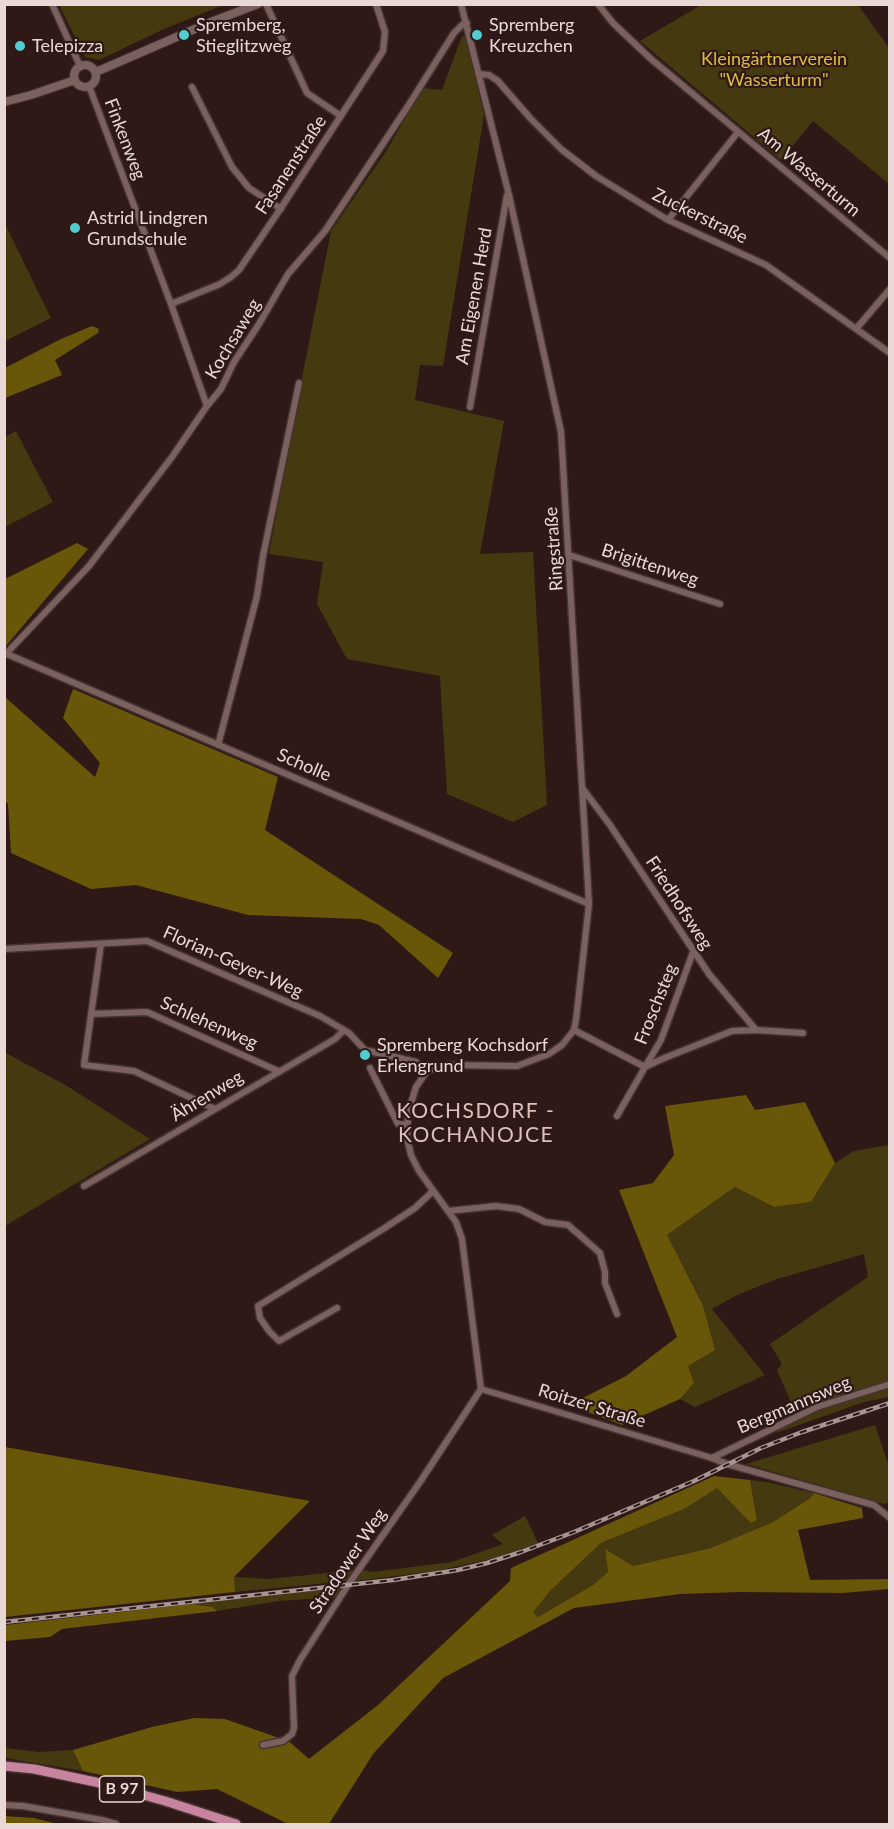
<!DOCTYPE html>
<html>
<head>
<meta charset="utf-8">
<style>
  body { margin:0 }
  #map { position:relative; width:894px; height:1829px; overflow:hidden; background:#2e1917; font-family:Lato,sans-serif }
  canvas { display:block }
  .frame { position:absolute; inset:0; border:6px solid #e8d9d7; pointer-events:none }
</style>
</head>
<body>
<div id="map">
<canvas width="894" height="1829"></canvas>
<div class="frame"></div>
</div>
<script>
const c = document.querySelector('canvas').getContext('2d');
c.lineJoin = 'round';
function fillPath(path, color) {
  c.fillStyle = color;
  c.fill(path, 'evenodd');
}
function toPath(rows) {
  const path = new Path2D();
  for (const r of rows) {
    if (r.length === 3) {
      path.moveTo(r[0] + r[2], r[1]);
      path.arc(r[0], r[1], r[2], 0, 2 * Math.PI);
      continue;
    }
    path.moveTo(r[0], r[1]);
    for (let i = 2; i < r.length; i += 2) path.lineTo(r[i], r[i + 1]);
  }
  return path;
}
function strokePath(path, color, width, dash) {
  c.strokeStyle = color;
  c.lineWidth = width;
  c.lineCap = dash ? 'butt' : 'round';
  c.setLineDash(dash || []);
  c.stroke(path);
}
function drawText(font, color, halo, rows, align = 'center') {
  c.font = font + ' Lato,sans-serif';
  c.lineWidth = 4.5;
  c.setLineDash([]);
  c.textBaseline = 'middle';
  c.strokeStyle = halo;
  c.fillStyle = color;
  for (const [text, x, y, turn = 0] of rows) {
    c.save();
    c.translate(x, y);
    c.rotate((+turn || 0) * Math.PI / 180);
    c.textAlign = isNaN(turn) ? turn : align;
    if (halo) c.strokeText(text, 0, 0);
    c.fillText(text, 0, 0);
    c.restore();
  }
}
fillPath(toPath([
  [59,5,223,5,164,29,99,60,85,57],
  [701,5,858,5,889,48,889,184,813,121,781,160,640,41],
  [462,36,466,36,484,115,443,366,420,365,415,400,504,421,480,554,533,552,547,805,513,822,447,794,440,676,347,659,317,604,323,562,269,554,300,388,331,231,387,150,422,88,442,90],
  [5,224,51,318,5,341,4,341],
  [16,431,53,502,5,527,5,437],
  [4,1052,67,1086,150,1139,5,1226],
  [889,1145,889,1397,864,1402,776,1433,794,1409,777,1370,782,1364,770,1344,868,1277,864,1254,777,1279,737,1295,712,1309,765,1375,695,1407,680,1399,694,1383,687,1366,667,1235,735,1187,774,1207,811,1202,835,1163,854,1151],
  [875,1425,889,1466,889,1503,884,1504,746,1464],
  [750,1480,767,1482,814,1493,809,1499,773,1522,711,1548,633,1566,605,1550,608,1572,593,1585,538,1617,533,1612,548,1593,601,1543,684,1509,718,1486,757,1520],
  [525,1516,538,1543,492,1559,436,1571,355,1581,362,1570,373,1572,452,1562,503,1544,492,1535],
  [354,1570,347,1581,235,1592,234,1577,270,1579],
  [342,1588,335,1597,279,1601,217,1611,213,1607,192,1604],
  [5,1748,39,1752,73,1750,83,1771,5,1758]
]), '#453a0f');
fillPath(toPath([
  [92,326,99,329,98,333,55,360,62,375,5,398,5,368,61,339],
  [77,543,88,549,5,647,5,579],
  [73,689,278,777,265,830,453,953,438,978,379,925,361,919,248,915,136,885,91,889,11,853,8,804,4,800,5,697,95,777,100,763,63,718],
  [746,1095,755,1110,805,1102,835,1163,811,1202,774,1207,735,1187,667,1235,703,1306,715,1350,688,1366,694,1383,680,1399,622,1425,569,1405,626,1376,677,1337,619,1190,653,1183,674,1155,665,1106],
  [4,1447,5,1447,310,1501,234,1577,235,1592,5,1617],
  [714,1476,750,1480,757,1520,751,1523,717,1488,684,1509,601,1543,550,1591,533,1612,538,1617,593,1585,608,1572,605,1549,633,1566,711,1548,773,1522,809,1499,814,1493,862,1508,863,1518,798,1530,810,1580,889,1579,889,1589,843,1593,742,1592,680,1594,574,1608,443,1678,373,1754,329,1824,288,1824,217,1789,177,1792,83,1771,73,1750,152,1727,194,1718,225,1719,279,1738,283,1736,309,1759,378,1705,510,1581,511,1568],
  [192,1604,213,1607,217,1611,62,1629,50,1637,5,1641,5,1625],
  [4,1816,34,1818,57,1824,5,1824]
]), '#685709');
const minor = toPath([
  [52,4,80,66],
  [266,4,307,93,341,116],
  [598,4,613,23,651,59,890,258],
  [479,74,489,75,498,81,531,119,561,149,596,176,668,220,766,265,890,353],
  [89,86,171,304,207,406],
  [192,87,232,167,249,188,281,209],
  [668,220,738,132],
  [171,304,220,284,231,277,239,270,279,211,383,51,385,32,376,4],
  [856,329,890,289],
  [470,407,507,195],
  [569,555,720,604],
  [7,654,589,904],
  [4,656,89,566,172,457,207,406,221,389,234,362,259,324,288,274,325,231,408,106,454,33,463,24,467,23],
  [218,745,257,596,263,556,299,383],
  [583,789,610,825,709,974,756,1030],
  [101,944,84,1065,134,1071,215,1109],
  [4,949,147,941,320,1016,349,1033,365,1050,416,1062,427,1071],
  [91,1014,147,1012,278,1071],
  [574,1030,645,1067,661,1040,693,952],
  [370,1068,398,1124,406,1125],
  [427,1071,447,1065,517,1066,549,1054,562,1045,574,1030,576,1020,589,904,561,432,509,195,461,4],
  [427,1071,416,1087,408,1113,407,1138,411,1155,419,1171,456,1222,462,1239,481,1389,712,1458,727,1464,874,1505,890,1518],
  [617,1116,645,1067,662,1059,732,1031,756,1030,803,1033],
  [84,1186,335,1039,344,1030],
  [448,1211,496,1206,519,1209,545,1222,568,1225,600,1253,605,1272,605,1283,617,1314],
  [337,1308,279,1341,269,1331,260,1318,258,1306,383,1229,415,1208,433,1191],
  [712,1458,817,1407,890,1384],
  [263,1745,283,1741,292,1734,294,1728,292,1676,300,1660,348,1585,420,1482,481,1389],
  [4,1805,23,1806,102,1820,116,1824]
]);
const tertiary = toPath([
  [85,76,11],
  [96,72,211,22,258,4],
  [4,102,31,95,75,80]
]);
const primary = toPath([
  [4,1766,34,1769,100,1783,165,1801,236,1824]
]);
strokePath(minor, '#433332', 9);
strokePath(tertiary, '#433332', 10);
strokePath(primary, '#433332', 12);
strokePath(minor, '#7b615e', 6);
strokePath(tertiary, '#7b615e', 8);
strokePath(primary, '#c8839e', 9);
const rail = toPath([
  [4,1622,393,1580,458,1570,487,1563,521,1552,574,1532,694,1481,761,1448,802,1432,890,1403]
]);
strokePath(rail, '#a69593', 4.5);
strokePath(rail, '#2e1917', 2, [7]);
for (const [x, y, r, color] of [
  [184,35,6,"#51ccd1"],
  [477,35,6,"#51ccd1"],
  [20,46,6,"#51ccd1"],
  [75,228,6,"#51ccd1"],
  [365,1055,6,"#51ccd1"]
]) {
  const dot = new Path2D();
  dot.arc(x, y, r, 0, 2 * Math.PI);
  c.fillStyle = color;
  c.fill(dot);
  strokePath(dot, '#2e1917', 2);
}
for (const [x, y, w] of [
  [122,1789,45]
]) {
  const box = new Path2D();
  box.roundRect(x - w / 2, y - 13, w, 26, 4.5);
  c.fillStyle = '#2e1917';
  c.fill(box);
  strokePath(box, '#e8d9d7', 1.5);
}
drawText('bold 16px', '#e8d9d7', null, [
  ["B 97",122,1789]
]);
drawText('18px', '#e8d9d7', '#2e1917', [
  ["Spremberg,",196,25],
  ["Stieglitzweg",196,46],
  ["Spremberg",489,25],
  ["Kreuzchen",489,46],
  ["Telepizza",32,46],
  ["Astrid Lindgren",87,218],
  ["Grundschule",87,239],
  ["Spremberg Kochsdorf",377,1045],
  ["Erlengrund",377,1066]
], 'left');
drawText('18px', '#dcbc3f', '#2e1917', [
  ["Kleingärtnerverein",774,59],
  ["\"Wasserturm\"",774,80]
]);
drawText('18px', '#e8d9d7', '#2e1917', [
  ["Finkenweg",125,139,69],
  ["Fasanenstraße",291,165,-57],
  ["Am Wasserturm",809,172,40],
  ["Zuckerstraße",700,216,26],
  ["Am Eigenen Herd",474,296,-80],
  ["Kochsaweg",233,339,-59],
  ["Ringstraße",554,549,-94],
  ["Brigittenweg",650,565,18],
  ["Scholle",304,765,23],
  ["Friedhofsweg",679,903,57],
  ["Florian-Geyer-Weg",233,962,24],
  ["Froschsteg",656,1004,-68],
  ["Schlehenweg",209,1023,24],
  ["Ährenweg",207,1096,-31],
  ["Bergmannsweg",794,1405,-23],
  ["Roitzer Straße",592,1406,17],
  ["Stradower Weg",348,1561,-56]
]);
c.letterSpacing = '1.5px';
drawText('21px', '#ddc0bc', '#2e1917', [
  ["KOCHSDORF -",476,1111],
  ["KOCHANOJCE",476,1135]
]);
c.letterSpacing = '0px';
</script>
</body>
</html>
